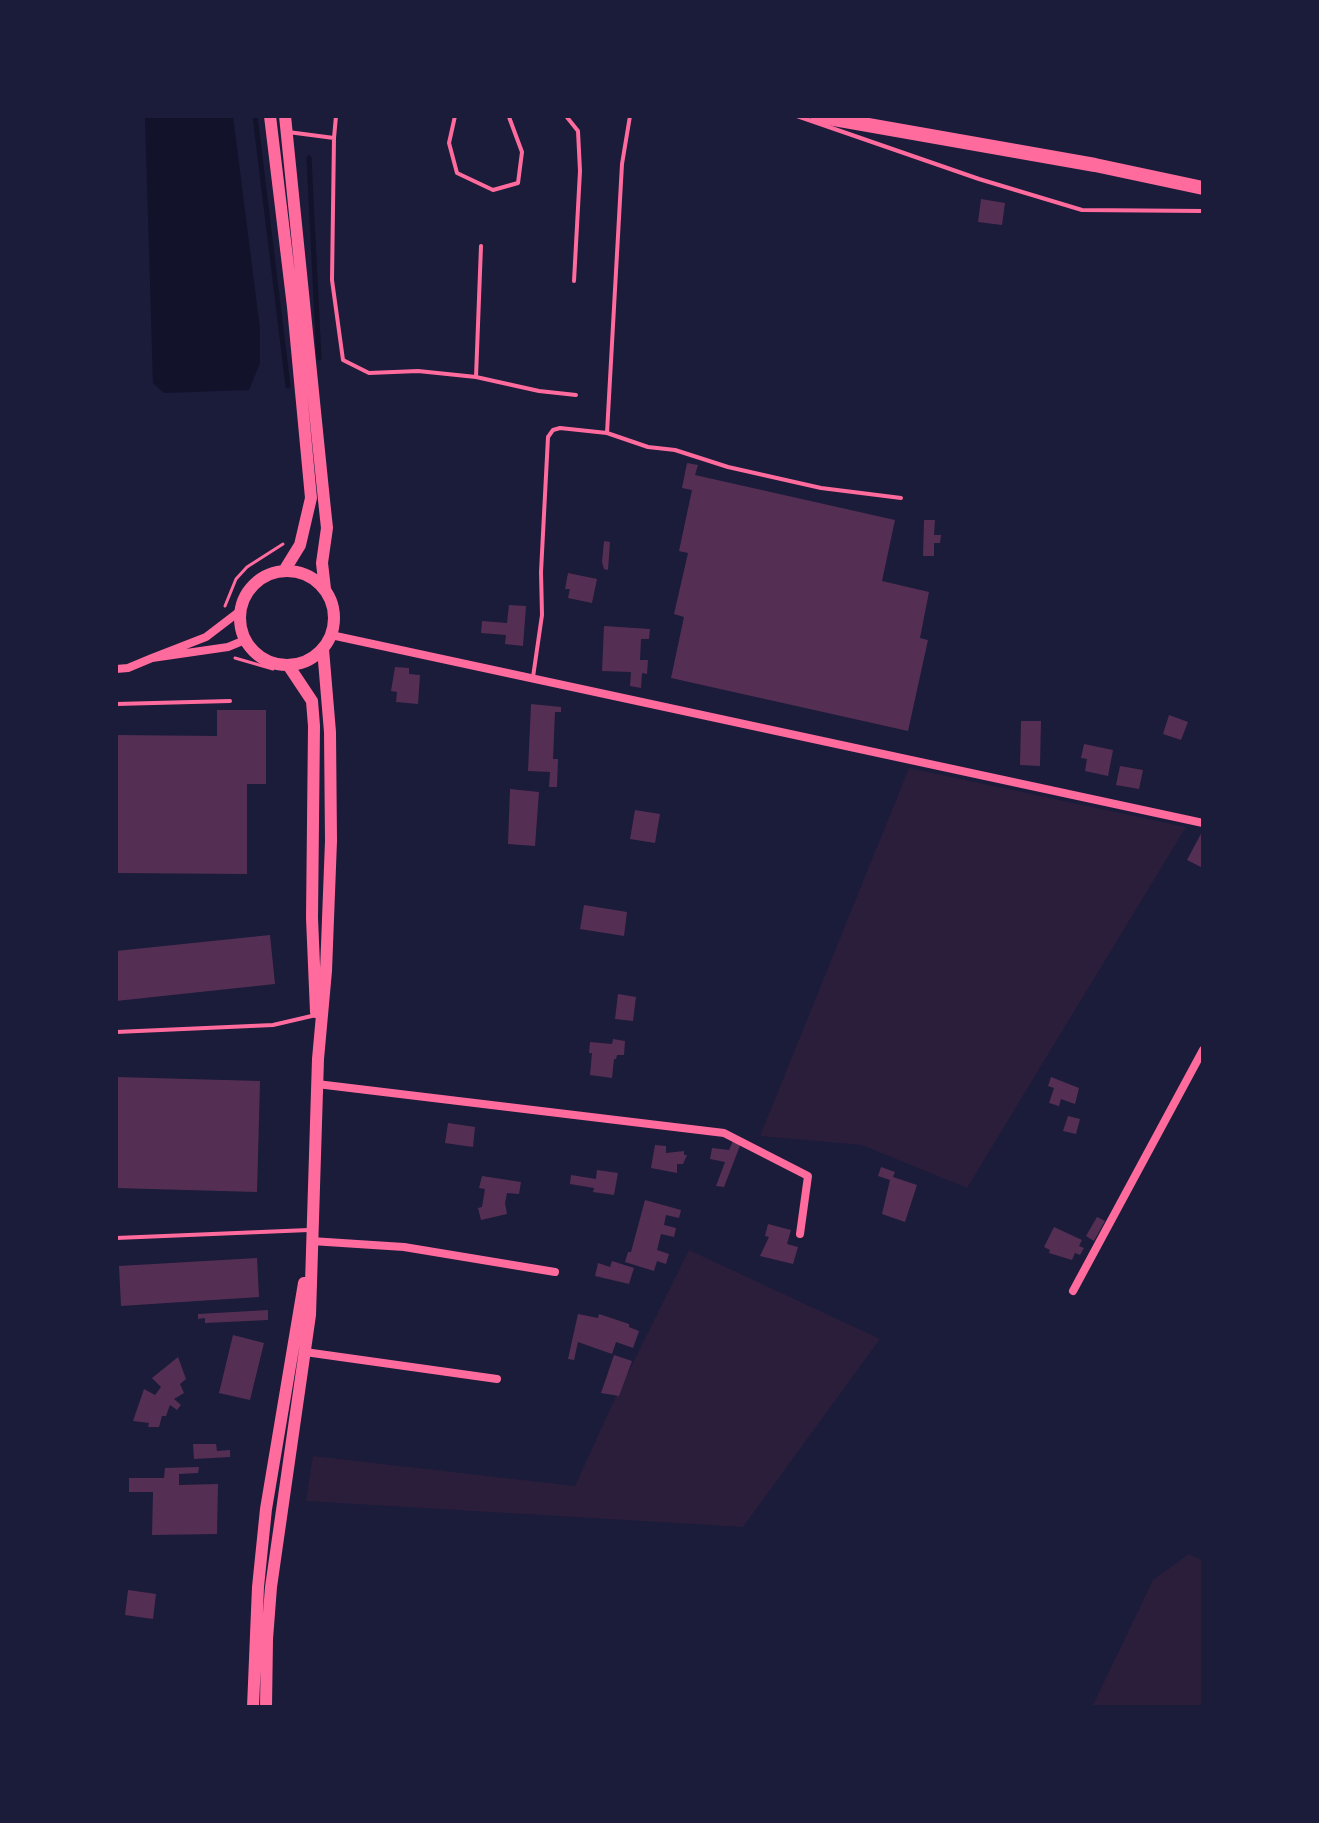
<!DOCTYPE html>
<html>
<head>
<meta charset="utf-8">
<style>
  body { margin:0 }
  #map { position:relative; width:1319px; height:1823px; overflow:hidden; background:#1b1b3a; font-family:"Noto Sans",sans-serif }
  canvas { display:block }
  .frame { position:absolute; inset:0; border:118px solid #1b1b3a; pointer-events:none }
</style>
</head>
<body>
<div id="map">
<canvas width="1319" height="1823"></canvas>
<div class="frame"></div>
</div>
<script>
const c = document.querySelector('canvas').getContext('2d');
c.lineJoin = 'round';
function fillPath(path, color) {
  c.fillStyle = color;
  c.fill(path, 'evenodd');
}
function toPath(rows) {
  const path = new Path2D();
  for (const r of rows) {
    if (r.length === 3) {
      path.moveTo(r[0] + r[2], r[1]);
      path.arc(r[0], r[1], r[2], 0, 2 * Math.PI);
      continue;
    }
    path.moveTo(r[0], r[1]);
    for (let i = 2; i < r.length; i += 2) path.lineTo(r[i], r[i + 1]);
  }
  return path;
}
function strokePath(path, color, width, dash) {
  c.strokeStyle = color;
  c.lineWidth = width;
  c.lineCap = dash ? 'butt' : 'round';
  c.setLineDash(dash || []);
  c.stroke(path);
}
fillPath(toPath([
  [909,768,1186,827,967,1188,862,1145,760,1136],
  [689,1250,880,1339,743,1527,306,1501,313,1456,575,1486,612,1405],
  [1189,1554,1203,1561,1203,1707,1092,1707,1153,1580]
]), '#2a1e3b');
fillPath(toPath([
  [145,116,233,116,260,329,260,363,249,390,164,393,153,383]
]), '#12122b');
strokePath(toPath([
  [255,116,288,386],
  [309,158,319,358]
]), '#12122b', 5);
fillPath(toPath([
  [981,199,1005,203,1002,225,978,222],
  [687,463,698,465,695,475,895,520,882,581,929,592,920,638,928,640,908,731,671,678,684,617,674,614,688,553,679,551,692,490,682,488],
  [924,520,935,520,934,535,941,535,940,543,934,543,934,556,923,556],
  [604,541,610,542,608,570,604,569,602,562],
  [568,573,597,579,592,603,568,598,570,589,565,589],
  [509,605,526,606,523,646,505,644,506,635,481,633,482,621,507,623],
  [604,626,650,629,649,639,641,639,640,660,648,660,647,674,642,673,641,688,630,686,631,672,602,671],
  [395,667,409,668,409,674,420,675,418,704,396,702,397,692,391,691],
  [531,704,561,707,561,712,555,712,553,759,558,759,557,787,549,787,550,772,528,771],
  [217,710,266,710,266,784,247,784,247,874,116,873,116,735,217,736],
  [1169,715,1188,722,1181,740,1163,734],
  [1021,721,1041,721,1040,766,1020,765],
  [1084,744,1113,750,1108,776,1085,771,1087,759,1081,758],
  [1120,766,1143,770,1139,789,1116,785],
  [510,789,539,792,535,846,508,844],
  [635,810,660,814,655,843,630,839],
  [1203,830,1203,868,1187,860],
  [584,905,627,912,624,936,580,929],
  [270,935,275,984,116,1001,116,951],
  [618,994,636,997,633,1021,615,1019],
  [613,1039,625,1041,624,1055,617,1055,616,1059,614,1059,612,1078,590,1075,592,1053,589,1053,590,1042,612,1044],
  [116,1077,260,1081,257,1192,116,1188],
  [1051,1077,1079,1088,1075,1104,1061,1099,1059,1106,1049,1103,1054,1088,1048,1086],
  [1068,1116,1080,1119,1076,1134,1063,1131],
  [448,1123,475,1127,473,1147,445,1143],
  [733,1141,741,1143,724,1187,716,1186,725,1162,710,1159,712,1148,729,1150],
  [655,1145,666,1146,666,1153,684,1151,684,1155,687,1155,683,1164,677,1164,677,1173,651,1168],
  [881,1167,895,1172,893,1177,917,1185,905,1222,882,1214,890,1180,878,1176],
  [597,1170,618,1173,614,1195,593,1192,594,1188,570,1184,571,1175,596,1179],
  [482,1176,521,1182,519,1194,507,1193,505,1203,507,1214,481,1220,478,1208,482,1207,485,1189,479,1188],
  [645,1200,681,1210,679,1218,666,1215,664,1225,676,1228,674,1237,661,1234,657,1250,669,1254,666,1264,657,1261,654,1271,625,1262,628,1252,631,1252],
  [1097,1217,1105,1221,1094,1241,1086,1236],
  [768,1224,791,1230,787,1244,798,1247,793,1264,760,1256,769,1237,765,1236],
  [1054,1227,1082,1240,1079,1246,1084,1248,1080,1255,1075,1253,1072,1260,1049,1253,1050,1250,1044,1247],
  [257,1258,259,1297,121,1306,119,1266],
  [612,1261,634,1268,629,1284,595,1276,598,1263,610,1267],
  [268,1310,268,1320,205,1323,205,1318,198,1319,198,1314],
  [578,1314,598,1318,599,1314,629,1324,629,1327,639,1331,633,1348,616,1342,612,1354,578,1342,574,1360,568,1359],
  [233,1335,264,1343,250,1400,219,1393],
  [614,1355,632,1361,619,1396,601,1393],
  [178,1357,186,1379,180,1384,184,1393,174,1399,181,1405,177,1410,170,1405,166,1416,162,1416,159,1427,148,1427,149,1423,133,1421,144,1389,155,1395,161,1387,152,1378],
  [193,1444,216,1444,217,1451,230,1450,230,1457,194,1459],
  [199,1467,198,1473,179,1474,179,1485,218,1484,217,1534,152,1535,153,1492,129,1492,129,1478,164,1478,165,1468],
  [128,1590,156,1594,153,1619,125,1615]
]), '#542f53');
strokePath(toPath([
  [225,606,236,579,247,567,283,544],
  [235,658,273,669]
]), '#ff6b9d', 3);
strokePath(toPath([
  [455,116,449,143,457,173,493,190,518,183,522,152,509,117],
  [491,116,529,116],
  [566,116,578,131,580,171,574,281],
  [797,116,979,179,1082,210,1203,211],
  [288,132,334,138,332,280,343,360,369,373,418,371,476,377,481,246],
  [334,138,336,116],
  [476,377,539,391,576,395],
  [607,433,648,447,675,450,728,467,821,488,901,498],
  [533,677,542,615,541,572,548,437,553,430,560,428,607,433,622,164,630,116],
  [116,704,230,701],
  [116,1032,273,1025,316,1015],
  [116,1238,309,1230]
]), '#ff6b9d', 4);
strokePath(toPath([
  [240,611,206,637,152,658,228,647,245,640],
  [331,635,1203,823],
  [116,669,128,668,152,658],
  [317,1084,724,1133,808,1176,800,1234],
  [311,1241,404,1247,555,1272],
  [1073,1291,1203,1050],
  [305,1352,497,1379]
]), '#ff6b9d', 8);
strokePath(toPath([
  [270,116,293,307,311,498,300,545,284,571],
  [285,116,324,500,327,528,322,563,325,589],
  [287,618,47],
  [288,665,312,701,314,726,312,918,316,1012],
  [253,1707,258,1587,266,1509,304,1283],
  [266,1707,267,1639,271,1587,310,1315,318,1059,326,971,331,841,330,732,323,649]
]), '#ff6b9d', 12);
strokePath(toPath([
  [817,116,1095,165,1203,188]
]), '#ff6b9d', 14);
</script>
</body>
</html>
